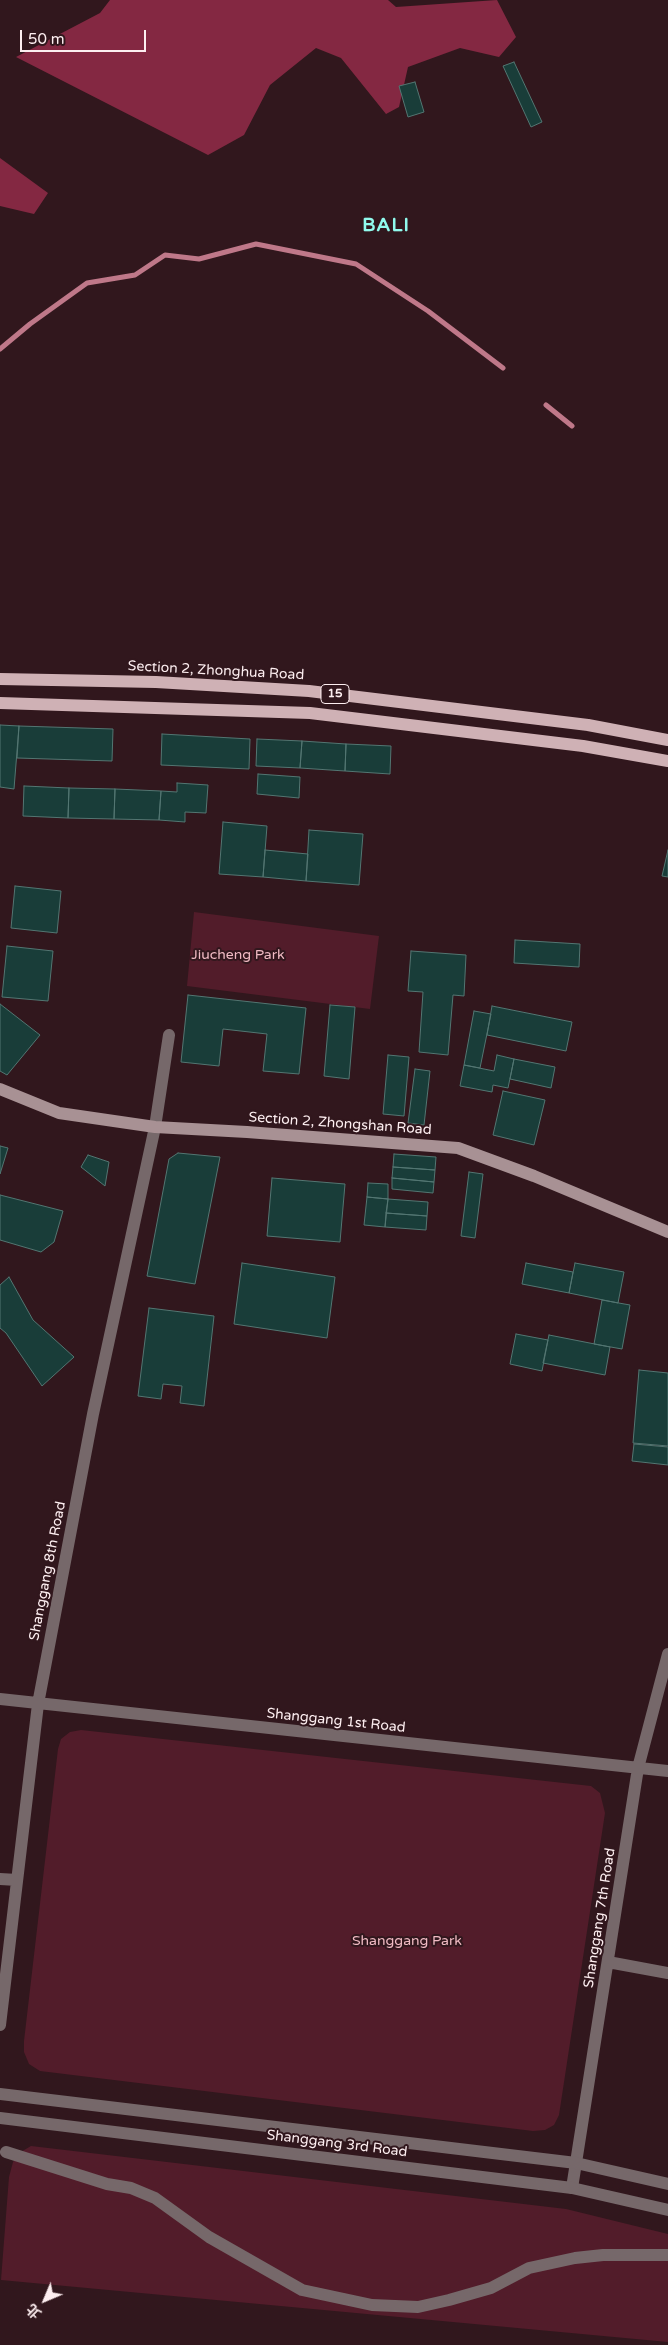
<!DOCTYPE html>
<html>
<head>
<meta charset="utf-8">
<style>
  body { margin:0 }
  #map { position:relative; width:668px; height:2345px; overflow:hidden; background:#31171d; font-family:"Varela Round","Noto Sans TC",sans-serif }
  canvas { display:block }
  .north { position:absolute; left:20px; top:2275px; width:50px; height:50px; -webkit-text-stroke:4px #31171d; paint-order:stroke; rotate:225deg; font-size:14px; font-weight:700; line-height:20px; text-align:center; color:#fdeef0 }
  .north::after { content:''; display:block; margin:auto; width:18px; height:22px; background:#fdeef0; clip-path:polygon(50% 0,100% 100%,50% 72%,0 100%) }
  .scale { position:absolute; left:20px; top:30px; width:126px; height:22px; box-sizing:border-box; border:2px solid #fdeef0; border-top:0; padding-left:6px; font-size:15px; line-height:18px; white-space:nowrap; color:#fdeef0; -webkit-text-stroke:4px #31171d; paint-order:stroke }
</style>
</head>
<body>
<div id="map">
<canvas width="668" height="2345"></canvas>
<div class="north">北</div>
<div class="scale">50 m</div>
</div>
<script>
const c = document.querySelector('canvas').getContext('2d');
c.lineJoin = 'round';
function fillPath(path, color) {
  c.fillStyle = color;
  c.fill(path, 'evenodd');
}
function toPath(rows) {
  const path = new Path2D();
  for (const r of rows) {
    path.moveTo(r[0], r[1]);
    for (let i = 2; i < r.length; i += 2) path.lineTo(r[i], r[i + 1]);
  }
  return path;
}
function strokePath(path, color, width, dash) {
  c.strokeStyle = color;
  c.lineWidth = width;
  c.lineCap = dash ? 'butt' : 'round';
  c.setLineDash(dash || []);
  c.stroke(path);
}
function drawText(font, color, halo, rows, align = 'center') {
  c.font = font + ' "Varela Round",sans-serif';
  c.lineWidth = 4;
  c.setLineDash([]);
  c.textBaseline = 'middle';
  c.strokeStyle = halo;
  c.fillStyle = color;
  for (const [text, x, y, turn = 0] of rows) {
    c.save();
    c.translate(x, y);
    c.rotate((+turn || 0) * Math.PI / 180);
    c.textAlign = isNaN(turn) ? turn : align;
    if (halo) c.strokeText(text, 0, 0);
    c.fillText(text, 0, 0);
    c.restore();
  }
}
fillPath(toPath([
  [194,912,379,936,370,1009,187,986],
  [81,1730,591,1786,600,1793,605,1813,559,2115,554,2125,545,2130,533,2131,40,2071,29,2064,24,2052,24,2041,58,1749,61,1739,70,1732],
  [31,2146,566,2209,668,2234,668,2342,1,2280,9,2177,13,2162,19,2153]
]), '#521c2a');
fillPath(toPath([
  [110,0,388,0,396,7,497,0,516,37,499,57,460,48,408,67,399,107,386,114,341,58,316,48,270,85,244,135,208,155,16,57,100,13],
  [0,158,48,193,34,214,0,206]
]), '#842842');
strokePath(toPath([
  [0,349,30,324,87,283,135,275,165,255,199,259,256,244,356,264,428,311,503,368],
  [546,405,572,426]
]), '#bf7889', 5);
const building = toPath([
  [514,62,542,122,531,127,503,66,514,62],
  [415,82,424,112,408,117,399,86,415,82],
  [0,725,19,726,14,789,0,787,0,725],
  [19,726,113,729,112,761,17,758,19,726],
  [162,734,250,739,249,769,161,765,162,734],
  [257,739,302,741,300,768,256,766,257,739],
  [302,741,346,744,345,771,300,768,302,741],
  [346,744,391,746,390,774,345,771,346,744],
  [258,774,300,777,299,798,257,794,258,774],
  [177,783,208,785,206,813,185,812,185,822,159,820,161,791,177,792,177,783],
  [24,786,69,788,68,818,23,816,24,786],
  [69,788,115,789,114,819,68,818,69,788],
  [115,789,161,791,159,820,114,819,115,789],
  [223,822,267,826,263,877,219,874,223,822],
  [309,830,363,834,359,885,306,881,309,830],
  [265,850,308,854,306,881,263,877,265,850],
  [668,850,668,877,662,876,668,850],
  [15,886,61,891,57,933,11,928,15,886],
  [515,940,580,944,579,967,514,963,515,940],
  [7,946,53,951,48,1001,2,997,7,946],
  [411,951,466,955,464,996,453,995,448,1055,419,1052,423,992,408,991,411,951],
  [188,995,306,1008,299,1074,263,1071,267,1034,223,1029,219,1066,181,1062,188,995],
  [0,1004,40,1035,7,1075,0,1071,0,1004],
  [330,1005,355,1007,349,1079,324,1076,330,1005],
  [492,1006,572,1022,566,1051,487,1035,492,1006],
  [474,1011,491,1014,480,1068,464,1065,474,1011],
  [388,1055,409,1057,404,1116,383,1114,388,1055],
  [497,1055,514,1059,508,1088,493,1085,492,1092,460,1086,464,1065,494,1071,497,1055],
  [514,1059,555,1067,551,1088,510,1079,514,1059],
  [415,1069,430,1071,424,1125,408,1123,415,1069],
  [503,1091,545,1100,534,1145,493,1135,503,1091],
  [0,1146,8,1148,0,1174,0,1146],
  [178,1153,220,1157,195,1284,147,1276,169,1159,178,1153],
  [394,1154,436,1157,435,1170,393,1167,394,1154],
  [88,1155,109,1162,105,1186,81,1167,88,1155],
  [393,1167,435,1170,434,1182,392,1178,393,1167],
  [469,1172,483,1174,475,1238,461,1236,469,1172],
  [272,1178,345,1184,340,1242,267,1236,272,1178],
  [392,1178,434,1182,433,1193,392,1189,392,1178],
  [368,1183,388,1184,388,1199,367,1197,368,1183],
  [0,1195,63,1211,54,1242,41,1252,0,1240,0,1195],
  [367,1197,388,1199,385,1227,364,1225,367,1197],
  [388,1199,428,1202,427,1216,386,1213,388,1199],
  [386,1213,427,1216,426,1230,385,1227,386,1213],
  [242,1263,335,1277,327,1338,234,1324,242,1263],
  [526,1263,573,1272,569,1293,522,1284,526,1263],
  [575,1263,624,1272,618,1303,569,1293,575,1263],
  [9,1277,33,1320,74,1357,42,1386,6,1333,0,1328,0,1285,9,1277],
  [602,1300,630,1305,622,1349,594,1344,602,1300],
  [149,1308,214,1316,204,1406,180,1403,182,1386,163,1384,161,1399,138,1396,149,1308],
  [516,1334,548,1340,542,1371,510,1364,516,1334],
  [549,1335,610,1347,605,1375,543,1363,549,1335],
  [639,1370,668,1373,668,1446,633,1443,639,1370],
  [634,1444,668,1447,668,1465,632,1461,634,1444]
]);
fillPath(building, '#193d39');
strokePath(building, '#537672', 1);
strokePath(toPath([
  [6,2152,107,2184,131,2188,155,2198,209,2237,302,2290,372,2305,418,2307,449,2300,491,2288,529,2268,575,2258,603,2255,668,2255]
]), '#76686a', 12);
strokePath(toPath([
  [0,1699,668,1771],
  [0,1879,17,1880],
  [608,1962,668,1973],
  [0,2025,38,1704,93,1414,155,1127,169,1035],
  [572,2188,638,1768,668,1654]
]), '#76686a', 12);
strokePath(toPath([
  [0,2094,576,2163,668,2184],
  [0,2118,572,2188,668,2210]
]), '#76686a', 12);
strokePath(toPath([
  [0,1089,59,1113,155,1127,247,1132,458,1148,534,1176,668,1232]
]), '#a89194', 12);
strokePath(toPath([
  [0,679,156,682,309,691,588,725,668,740],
  [0,703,310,713,583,746,668,761]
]), '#cfb1b5', 12);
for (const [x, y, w] of [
  [335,694,28]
]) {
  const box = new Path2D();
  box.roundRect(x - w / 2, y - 9.5, w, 19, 4);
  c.fillStyle = '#31171d';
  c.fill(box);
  strokePath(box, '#fdeef0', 1);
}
drawText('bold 12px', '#fdeef0', null, [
  ["15",335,694]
]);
drawText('14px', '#fdeef0', '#31171d', [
  ["Section 2, Zhonghua Road",216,671,3],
  ["Section 2, Zhongshan Road",340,1124,4],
  ["Shanggang 8th Road",48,1571,-79],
  ["Shanggang 1st Road",336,1721,6],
  ["Shanggang 7th Road",600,1918,-81],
  ["Shanggang 3rd Road",337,2144,7]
]);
drawText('14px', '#f0bac3', '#31171d', [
  ["Jiucheng Park",238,955],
  ["Shanggang Park",407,1941]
]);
c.letterSpacing = '1px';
drawText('bold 19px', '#90faed', '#31171d', [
  ["BALI",386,226]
]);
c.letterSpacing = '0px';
</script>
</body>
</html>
